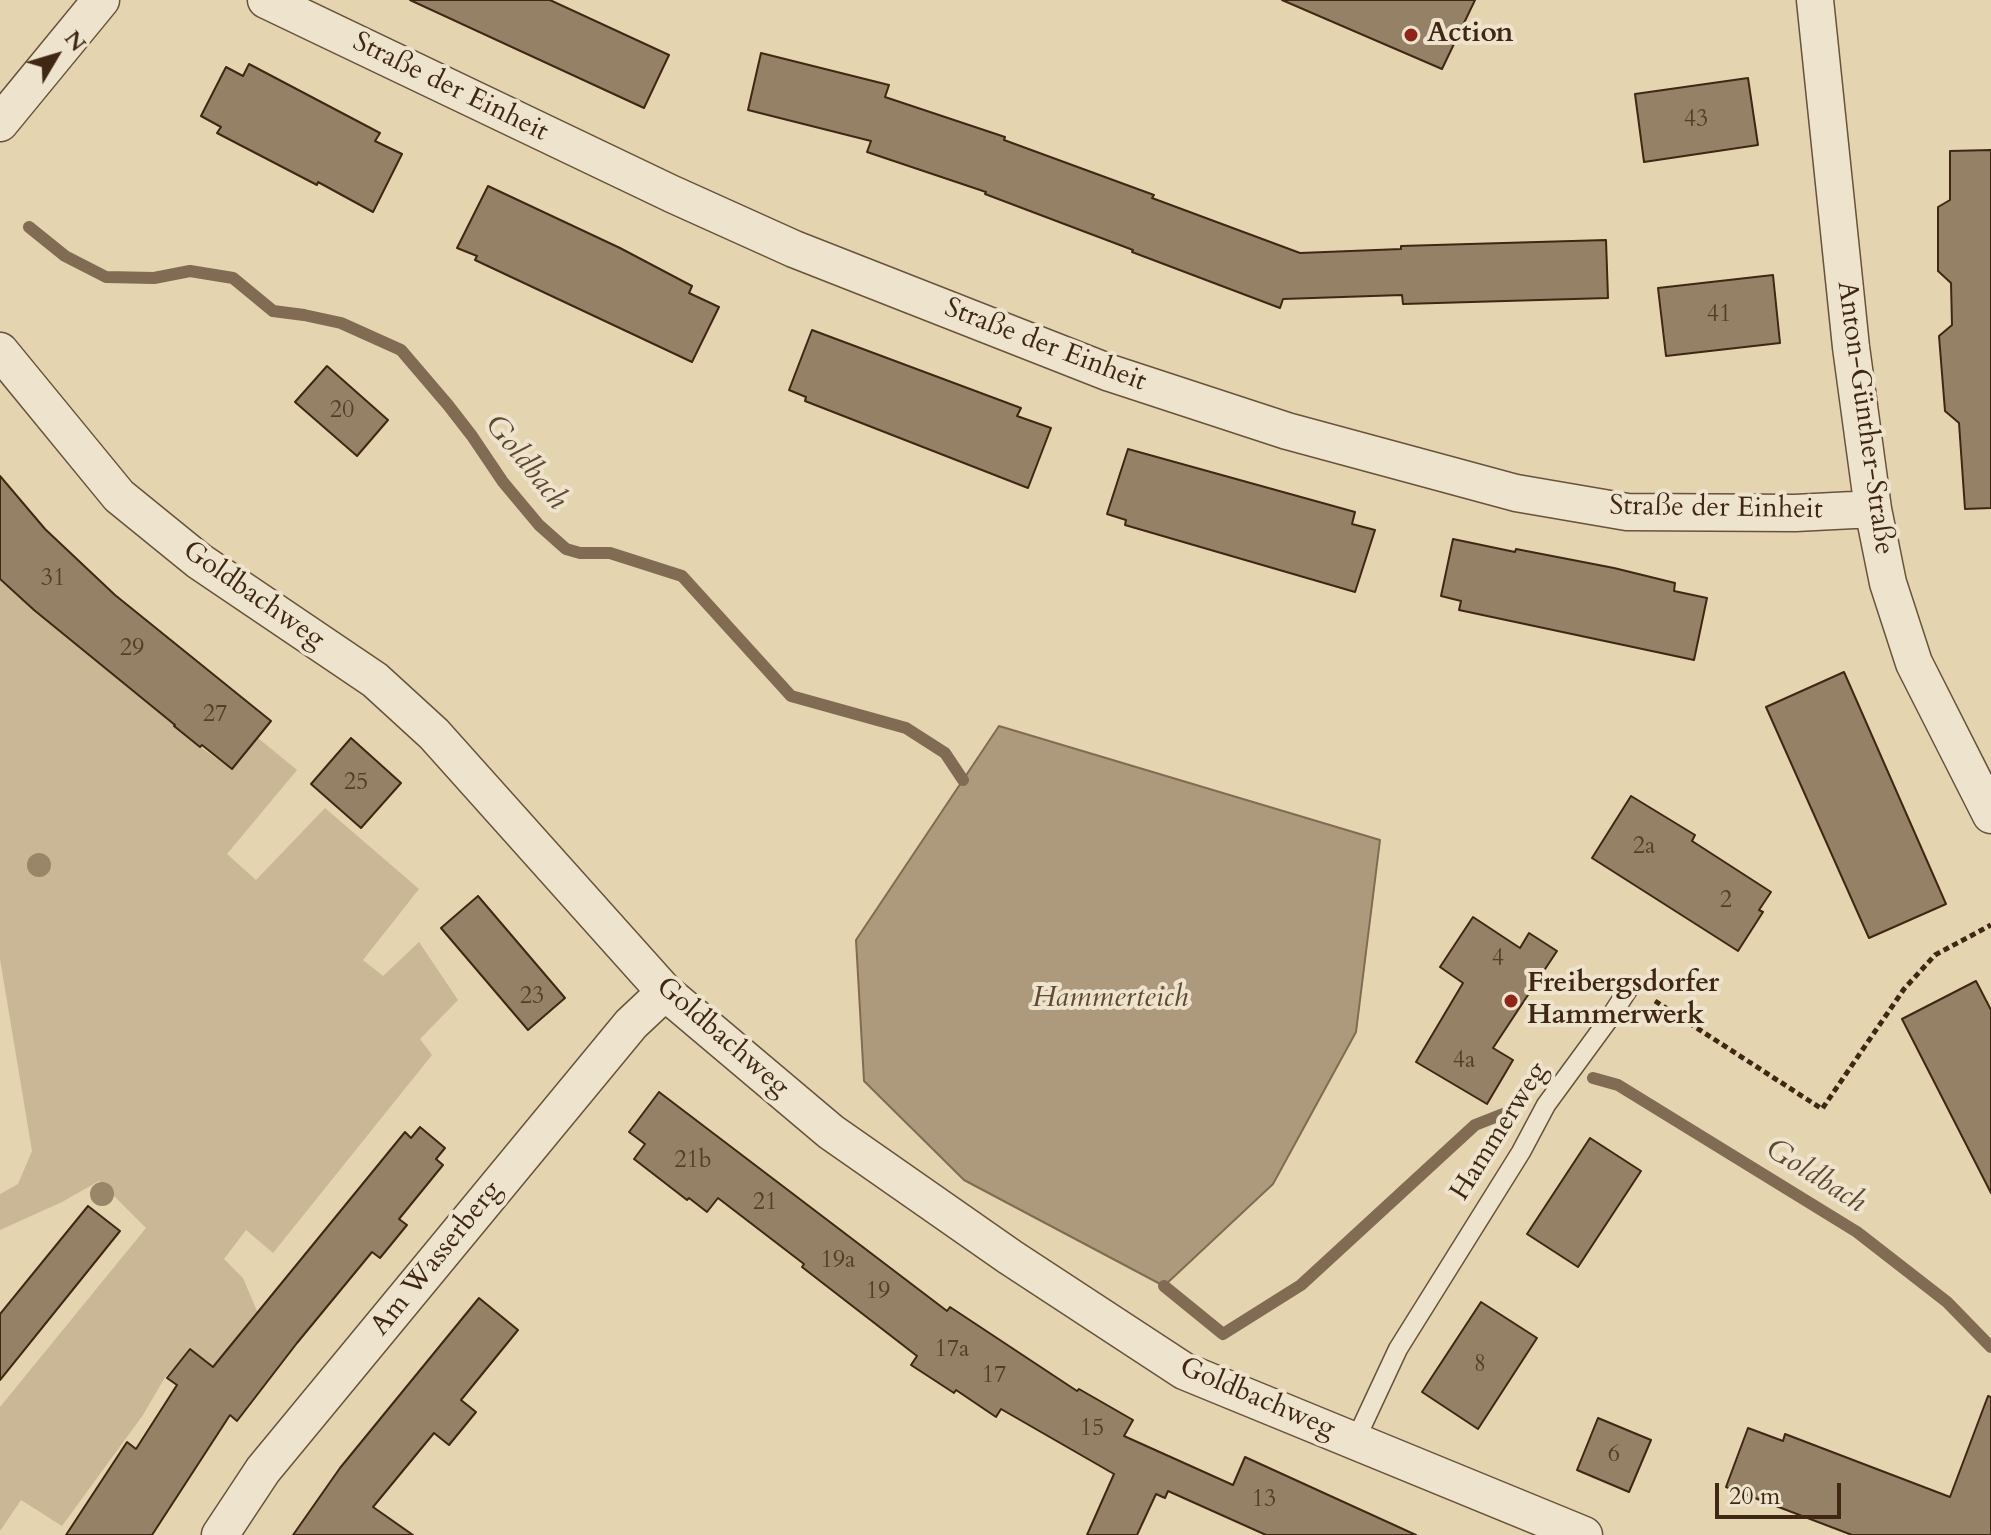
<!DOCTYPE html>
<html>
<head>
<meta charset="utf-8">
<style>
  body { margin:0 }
  #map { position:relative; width:1991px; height:1535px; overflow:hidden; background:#e5d4b0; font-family:Cardo,serif }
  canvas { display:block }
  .north { position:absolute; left:16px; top:16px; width:80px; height:80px; -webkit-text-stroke:6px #eee3cc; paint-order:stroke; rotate:52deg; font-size:22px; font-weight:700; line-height:32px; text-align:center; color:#3f2714 }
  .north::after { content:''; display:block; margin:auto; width:28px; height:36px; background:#3f2714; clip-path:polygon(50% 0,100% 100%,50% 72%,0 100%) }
  .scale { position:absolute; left:1715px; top:1483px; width:126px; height:36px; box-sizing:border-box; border:4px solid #3f2714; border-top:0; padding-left:10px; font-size:24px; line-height:28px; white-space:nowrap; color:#3f2714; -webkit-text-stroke:6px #eee3cc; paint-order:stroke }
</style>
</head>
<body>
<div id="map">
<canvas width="1991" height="1535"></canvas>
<div class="north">N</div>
<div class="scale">20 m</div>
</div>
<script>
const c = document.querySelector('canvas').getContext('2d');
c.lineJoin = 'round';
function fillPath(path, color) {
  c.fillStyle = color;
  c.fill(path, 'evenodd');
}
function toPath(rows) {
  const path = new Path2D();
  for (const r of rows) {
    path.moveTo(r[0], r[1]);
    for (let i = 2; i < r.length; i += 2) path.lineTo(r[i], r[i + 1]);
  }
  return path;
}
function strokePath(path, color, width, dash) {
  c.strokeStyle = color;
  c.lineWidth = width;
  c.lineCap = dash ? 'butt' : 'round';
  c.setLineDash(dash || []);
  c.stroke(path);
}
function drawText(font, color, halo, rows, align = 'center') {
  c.font = font + ' Cardo,serif';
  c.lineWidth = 8;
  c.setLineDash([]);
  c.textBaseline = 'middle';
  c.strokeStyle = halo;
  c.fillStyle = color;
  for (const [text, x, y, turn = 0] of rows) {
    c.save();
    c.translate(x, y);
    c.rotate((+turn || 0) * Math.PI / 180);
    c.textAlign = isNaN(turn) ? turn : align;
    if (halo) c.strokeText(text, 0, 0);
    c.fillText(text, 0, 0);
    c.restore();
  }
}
fillPath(toPath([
  [0,569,159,709,191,740,231,769,258,738,297,770,227,854,256,880,325,808,419,889,363,960,383,976,419,942,458,1000,420,1039,432,1055,273,1253,246,1230,224,1259,243,1278,257,1311,213,1367,190,1350,164,1379,143,1415,62,1526,21,1500,0,1531,0,1407,146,1228,99,1181,62,1202,0,1230,0,1194,18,1184,32,1151,0,959]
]), '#c9b795');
const water = toPath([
  [999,726,1380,840,1356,1032,1273,1184,1164,1286,964,1180,864,1081,856,940,999,726]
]);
fillPath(water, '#ad997b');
strokePath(water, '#816b52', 2);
strokePath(toPath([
  [29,227,65,256,106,277,154,278,190,271,233,278,273,311,304,315,341,323,401,350,448,405,472,436,503,482,539,525,566,549,580,553,610,553,682,576,791,696,906,728,945,753,963,780],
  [1593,1078,1618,1085,1857,1232,1947,1302,1991,1347],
  [1164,1286,1223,1334,1301,1285,1475,1125,1503,1114]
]), '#816b52', 12);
const building = toPath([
  [410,0,550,0,669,55,644,108,410,0],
  [1282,0,1475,0,1442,69,1282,0],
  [761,53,889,85,885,97,1005,137,1004,140,1154,195,1152,198,1300,253,1401,249,1401,246,1606,240,1608,298,1403,304,1402,295,1283,299,1280,308,1132,252,1133,250,985,194,986,192,867,152,871,141,748,110,761,53],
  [249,64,380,133,375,141,402,154,373,212,318,182,317,185,217,133,221,127,201,116,226,67,243,76,249,64],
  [1748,78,1758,145,1644,162,1635,94,1748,78],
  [1991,150,1991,508,1965,509,1959,423,1945,411,1939,336,1952,325,1951,283,1938,271,1938,207,1950,200,1950,151,1991,150],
  [488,186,620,248,692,286,689,293,719,307,692,362,475,260,477,256,457,248,488,186],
  [1773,275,1780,343,1666,356,1658,288,1773,275],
  [812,330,1021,408,1017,416,1051,428,1028,488,805,401,806,397,789,390,812,330],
  [327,366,388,420,357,456,295,402,327,366],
  [1128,449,1355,512,1352,524,1375,530,1355,592,1125,525,1126,520,1107,514,1128,449],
  [0,476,45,529,115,595,271,721,232,769,202,745,200,747,174,726,175,725,34,610,0,579,0,476],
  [1453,539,1515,552,1516,549,1614,568,1675,583,1674,591,1707,598,1694,660,1459,610,1461,601,1441,596,1453,539],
  [1844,672,1946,904,1869,938,1766,707,1844,672],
  [351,738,401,783,361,828,311,784,351,738],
  [1631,796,1695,835,1692,841,1771,892,1759,910,1763,912,1738,951,1592,858,1631,796],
  [478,896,565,998,528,1030,441,928,478,896],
  [1473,917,1520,948,1529,933,1557,951,1493,1048,1513,1060,1487,1104,1416,1062,1463,983,1440,967,1473,917],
  [1976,981,1991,1010,1991,1193,1902,1019,1976,981],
  [659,1092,947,1311,950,1307,1077,1391,1079,1389,1133,1420,1124,1436,1233,1485,1245,1457,1416,1535,1266,1535,1168,1491,1165,1498,1156,1494,1137,1535,1087,1535,1114,1474,1001,1409,996,1417,956,1390,954,1393,911,1365,917,1356,802,1267,804,1264,718,1198,707,1212,689,1198,687,1200,634,1159,645,1144,629,1132,659,1092],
  [420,1127,445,1148,436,1159,443,1165,399,1219,407,1225,380,1258,372,1252,297,1343,237,1421,230,1415,152,1535,66,1535,127,1442,136,1449,177,1385,167,1378,190,1349,213,1367,405,1132,411,1138,420,1127],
  [1590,1138,1641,1171,1578,1267,1527,1234,1590,1138],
  [88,1206,120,1231,0,1380,0,1314,88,1206],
  [479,1298,518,1330,461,1400,476,1412,449,1445,434,1433,373,1507,413,1535,293,1535,340,1468,479,1298],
  [1481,1302,1537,1338,1478,1429,1422,1392,1481,1302],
  [1988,1396,1991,1397,1991,1535,1852,1535,1726,1487,1748,1428,1783,1441,1785,1434,1950,1497,1988,1396],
  [1598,1418,1651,1440,1629,1492,1577,1470,1598,1418]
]);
fillPath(building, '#958165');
strokePath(building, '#3f2714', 2);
const lane = toPath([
  [1355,1441,1398,1349,1521,1152,1546,1105,1609,1019,1631,985]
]);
const street = toPath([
  [266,0,672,194,794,249,1110,373,1287,431,1516,493,1627,512,1795,513,1873,509],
  [1815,0,1851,347,1873,509,1888,583,1914,663,1991,815],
  [0,123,101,0],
  [0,351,119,496,199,561,375,680,434,734,665,992,831,1132,1010,1257,1184,1371,1584,1535],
  [220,1535,263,1470,631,1024,665,992]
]);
strokePath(lane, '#68523b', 21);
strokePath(street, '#68523b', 39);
strokePath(toPath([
  [1655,1001,1822,1109,1904,989,1935,955,1991,925]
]), '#3f2714', 5, [6, 4]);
strokePath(lane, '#eee3cc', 18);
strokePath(street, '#eee3cc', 36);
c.fillStyle = '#998568';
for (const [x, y] of [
  [39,865],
  [102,1194]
]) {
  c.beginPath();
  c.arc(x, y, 12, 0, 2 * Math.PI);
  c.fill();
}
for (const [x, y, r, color] of [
  [1411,35,8,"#8f2418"],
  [1511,1001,8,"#8f2418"]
]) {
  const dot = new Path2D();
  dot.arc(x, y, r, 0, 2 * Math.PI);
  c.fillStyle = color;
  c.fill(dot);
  strokePath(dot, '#eee3cc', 3);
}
drawText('24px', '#543e28', null, [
  ["43",1696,120],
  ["41",1719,315],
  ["20",342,411],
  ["31",53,579],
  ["29",132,649],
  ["27",215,715],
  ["25",356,783],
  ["2a",1644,847],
  ["2",1726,901],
  ["4",1498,959],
  ["23",532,997],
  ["4a",1464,1061],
  ["21b",693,1161],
  ["21",765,1203],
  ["19a",838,1261],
  ["19",878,1292],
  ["17a",952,1350],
  ["8",1480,1365],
  ["17",994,1376],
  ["15",1092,1429],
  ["6",1614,1455],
  ["13",1264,1500]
]);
drawText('bold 28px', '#3f2714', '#eee3cc', [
  ["Action",1427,35],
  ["Freibergsdorfer",1527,985],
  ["Hammerwerk",1527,1017]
], 'left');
drawText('28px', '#3f2714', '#eee3cc', [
  ["Straße der Einheit",450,88,26],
  ["Straße der Einheit",1045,346,21],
  ["Anton-Günther-Straße",1864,418,82],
  ["Straße der Einheit",1716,509,1],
  ["Goldbachweg",253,596,35],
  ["Goldbachweg",722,1038,41],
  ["Hammerweg",1500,1132,-58],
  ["Am Wasserberg",437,1259,-51],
  ["Goldbachweg",1257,1399,23]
]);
drawText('italic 30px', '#604933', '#eee3cc', [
  ["Goldbach",525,463,51],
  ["Hammerteich",1110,999],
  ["Goldbach",1815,1177,32]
]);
</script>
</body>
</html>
